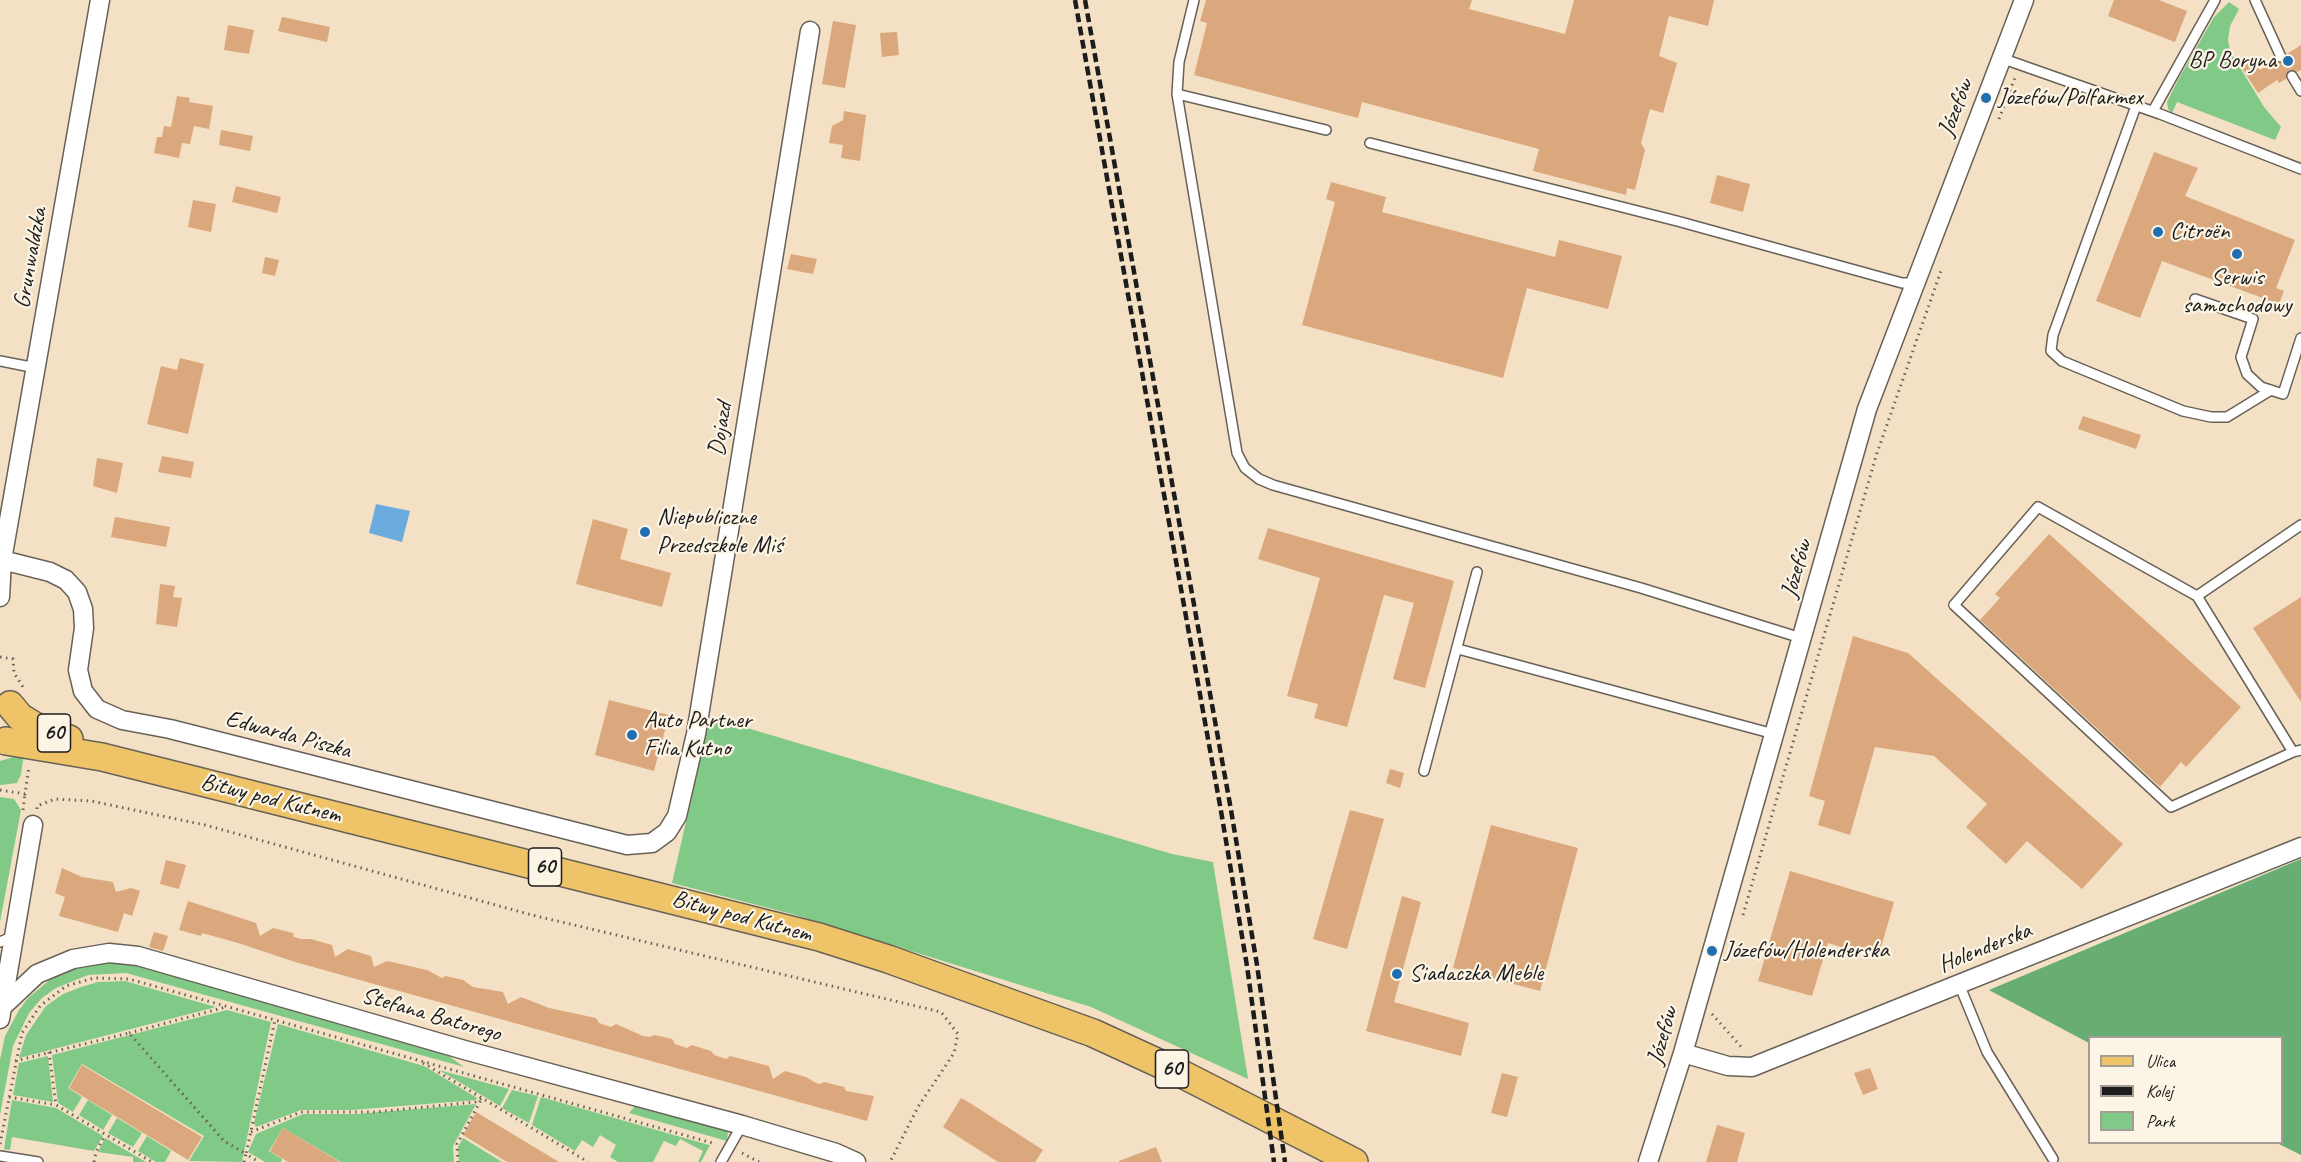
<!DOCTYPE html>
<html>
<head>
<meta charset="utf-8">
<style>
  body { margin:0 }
  #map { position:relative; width:2301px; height:1162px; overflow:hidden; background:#f4e0c4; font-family:Caveat,sans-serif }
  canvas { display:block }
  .legend { position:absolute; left:2088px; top:1036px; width:195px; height:108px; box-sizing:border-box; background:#fcf5e5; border:2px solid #a29e95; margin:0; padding:8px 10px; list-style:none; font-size:18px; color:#1c1c1c }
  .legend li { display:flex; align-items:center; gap:12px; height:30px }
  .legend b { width:30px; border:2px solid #a29e95 }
</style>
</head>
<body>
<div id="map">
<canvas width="2301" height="1162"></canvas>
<ul class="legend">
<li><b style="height:8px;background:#efc469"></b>Ulica</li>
<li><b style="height:8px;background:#1c1c1c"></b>Kolej</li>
<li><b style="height:16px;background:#81c986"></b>Park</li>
</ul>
</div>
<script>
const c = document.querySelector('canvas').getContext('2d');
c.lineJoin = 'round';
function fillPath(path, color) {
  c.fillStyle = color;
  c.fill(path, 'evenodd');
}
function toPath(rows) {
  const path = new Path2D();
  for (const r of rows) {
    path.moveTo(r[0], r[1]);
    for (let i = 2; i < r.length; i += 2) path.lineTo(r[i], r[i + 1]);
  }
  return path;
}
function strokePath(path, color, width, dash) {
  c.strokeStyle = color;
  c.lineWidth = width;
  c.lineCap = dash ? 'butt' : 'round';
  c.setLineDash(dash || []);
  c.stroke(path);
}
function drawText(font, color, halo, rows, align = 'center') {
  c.font = font + ' Caveat,sans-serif';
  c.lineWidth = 4.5;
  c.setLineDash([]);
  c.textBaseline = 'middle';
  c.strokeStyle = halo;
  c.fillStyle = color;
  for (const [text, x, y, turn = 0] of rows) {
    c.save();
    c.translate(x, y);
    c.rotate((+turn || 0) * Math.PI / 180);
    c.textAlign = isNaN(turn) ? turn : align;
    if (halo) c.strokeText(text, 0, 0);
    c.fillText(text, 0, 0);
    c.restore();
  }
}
fillPath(toPath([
  [2229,2,2239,9,2230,26,2228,40,2230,51,2264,107,2281,127,2275,140,2177,102,2172,113,2168,109,2167,102,2178,80,2214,17],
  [710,717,1172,854,1213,862,1248,1079,1091,1007,792,914,672,883],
  [24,754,21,774,17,783,0,785,0,761],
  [0,797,14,799,21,810,0,922],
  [103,963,135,964,442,1051,464,1067,126,973,88,975,56,988,42,998,29,1013,13,1046,0,1115,0,1060,5,1036,19,1010,28,998,52,978,67,971],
  [125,981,216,1007,19,1058,26,1035,46,1006,63,994,81,987,98,982],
  [227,1010,271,1022,242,1162,189,1161,204,1136,82,1064,68,1088,82,1097,73,1112,58,1103,52,1055],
  [278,1024,424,1066,477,1098,476,1100,352,1110,301,1110,256,1127,254,1123],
  [48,1056,53,1102,13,1095,19,1063],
  [439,1070,509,1089,500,1106],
  [512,1090,538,1096,529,1123,502,1108],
  [541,1097,709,1145,710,1145,701,1162,698,1162,703,1151,680,1139,676,1146,664,1141,653,1162,618,1162,610,1157,616,1145,600,1135,593,1147,582,1140,575,1151,532,1125],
  [12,1100,56,1108,103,1136,94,1151,12,1137,10,1150,4,1149],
  [88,1100,112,1115,103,1130,79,1115],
  [476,1104,453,1146,454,1162,341,1162,283,1128,269,1151,282,1159,281,1162,265,1162,248,1152,256,1134,303,1114,356,1114],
  [636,1105,728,1131,727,1141,629,1113],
  [117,1118,142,1133,133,1147,108,1133],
  [147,1136,171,1151,165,1162,156,1162,138,1151],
  [105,1138,146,1162,133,1162,133,1157,98,1152],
  [463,1138,502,1162,459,1162,458,1147]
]), '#81c986');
fillPath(toPath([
  [2301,859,2301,1155,2277,1143,2282,1142,2282,1038,2090,1038,2089,1043,1989,990]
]), '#68ad73');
fillPath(toPath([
  [376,504,410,511,402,542,369,533]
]), '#69abdd');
fillPath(toPath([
  [1206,0,1472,0,1469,9,1565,34,1574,0,1714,0,1708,26,1669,16,1659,56,1677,63,1663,113,1650,109,1641,143,1645,150,1635,190,1627,188,1626,195,1533,171,1539,149,1362,102,1358,118,1194,75,1207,23,1200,21],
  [2114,0,2159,0,2187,11,2175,42,2108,16],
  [282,17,330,27,327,42,278,31],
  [833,21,856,25,845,88,822,84],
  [228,25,254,30,249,54,224,50],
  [897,32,899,55,882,57,880,33],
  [2301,45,2301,70,2297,72,2289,70,2286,79,2279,83,2277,80,2258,93,2240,65,2252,58,2260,70,2275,61,2283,63,2288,58,2287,54],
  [177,96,190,98,189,102,213,106,209,129,194,126,190,144,182,143,179,158,154,153,157,137,162,137,164,126,171,127],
  [844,111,866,115,860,161,841,158,843,145,829,143,832,126,843,120],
  [221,130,253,136,250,151,219,145],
  [2154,152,2198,168,2185,196,2295,240,2276,288,2284,291,2279,304,2162,261,2140,318,2096,301],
  [1717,175,1750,184,1743,212,1710,203],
  [1331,182,1386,197,1382,212,1555,257,1559,240,1622,256,1608,309,1527,288,1503,378,1302,325,1335,202,1326,199],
  [236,186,281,197,277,213,232,202],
  [193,200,216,204,211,232,188,227],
  [791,254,817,259,813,274,787,269],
  [265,257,279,260,275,276,262,273],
  [180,358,204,364,188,434,147,424,161,366,177,370],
  [2083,416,2141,435,2136,449,2078,429],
  [162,456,194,462,191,478,158,472],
  [97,458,123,463,117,493,93,486],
  [115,517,170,527,166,547,111,537],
  [593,519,628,529,620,559,671,573,662,607,576,584],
  [1268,528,1454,581,1425,688,1393,679,1414,603,1384,595,1347,727,1314,718,1318,704,1287,696,1320,578,1258,559],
  [2049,534,2241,707,2186,767,2181,762,2160,787,1980,620,2000,598,1995,594],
  [160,584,175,586,173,597,182,598,177,627,156,624],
  [2301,597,2301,702,2253,628],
  [1853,636,1908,653,2123,844,2082,889,2027,841,2006,864,1966,827,1987,804,1934,756,1875,747,1850,835,1818,825,1825,801,1809,796],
  [609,700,669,715,654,771,595,755],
  [1390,769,1404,773,1400,788,1386,783],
  [1350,810,1384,819,1347,949,1313,939],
  [1491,825,1578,848,1540,991,1453,968],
  [166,860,186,865,179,889,160,884],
  [62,868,82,877,113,882,116,892,131,888,140,891,132,916,124,913,118,932,59,916,65,897,55,893],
  [1790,871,1894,902,1878,958,1828,943,1812,996,1758,981],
  [1402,896,1421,902,1394,1002,1469,1023,1461,1056,1366,1031],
  [188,901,256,923,260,936,273,928,293,933,294,937,301,939,311,939,332,945,335,957,348,949,371,956,374,967,387,961,427,970,442,978,446,976,463,980,473,987,503,992,508,1004,521,997,549,1008,596,1018,599,1023,611,1027,616,1024,643,1036,650,1037,655,1035,672,1039,675,1044,687,1048,692,1045,711,1051,714,1055,726,1059,730,1056,769,1066,773,1079,785,1071,806,1077,814,1082,820,1084,824,1082,844,1087,846,1091,874,1096,867,1121,295,962,238,943,202,933,201,936,179,930],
  [154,932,168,936,163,951,149,947],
  [82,1065,202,1137,188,1160,69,1088],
  [1870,1068,1878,1089,1863,1095,1854,1073],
  [1502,1073,1518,1077,1507,1117,1491,1113],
  [961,1098,970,1103,1043,1150,1035,1162,998,1162,943,1127],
  [476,1112,559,1162,507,1162,463,1135],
  [1717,1125,1745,1133,1737,1162,1706,1162],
  [283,1128,340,1162,288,1162,270,1151],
  [1156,1147,1162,1162,1119,1162,1119,1161]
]), '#daa87c');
const lane = toPath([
  [1194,0,1179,62,1177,94,1237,453,1245,468,1259,479,1273,485,1641,588,1801,638],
  [2255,0,2281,57],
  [2001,58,2160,114,2301,169],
  [2292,76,2301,91],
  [1177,94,1326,130],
  [2136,106,2053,335,2051,351,2062,361,2183,411,2211,417,2227,417,2271,390],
  [2153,111,2215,0],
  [1370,143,1677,221,1902,283,1913,283],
  [2195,299,2253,319,2241,357,2247,374,2261,387,2283,394,2301,338],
  [0,361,36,368],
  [2301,525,2197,596,2293,752,2301,750],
  [2197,596,2038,507,1954,605,2171,807,2293,752],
  [1458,649,1774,734],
  [1424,771,1477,572],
  [0,942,14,936],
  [1959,984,1987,1052,2053,1159],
  [0,1156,38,1162],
  [721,1162,742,1125]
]);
const street = toPath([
  [2,560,50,572,66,580,77,592,83,609,84,628,78,670,83,691,97,709,122,720,170,729,627,845,652,843,667,832,677,816,696,734,810,31],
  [0,597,2,560,100,0],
  [3,1006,37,974,73,959,109,953,138,956,468,1051,742,1125,836,1153,856,1162],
  [0,1019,33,825],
  [1683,1053,1728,1066,1752,1067,2301,847],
  [1648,1162,1683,1053,1867,409,2024,0]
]);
const primary = toPath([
  [10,705,20,717,38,728,69,739],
  [6,741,102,757,819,937,888,959,1093,1033,1178,1072,1354,1162]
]);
strokePath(lane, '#686157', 12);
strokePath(street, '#686157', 21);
strokePath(primary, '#686157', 30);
strokePath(toPath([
  [1999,119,2016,75],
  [0,657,13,659,14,673,23,687],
  [0,790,25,794,29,766],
  [37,809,37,806,55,799,91,801,205,825,532,915,941,1012,958,1034,954,1053,918,1107,890,1162],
  [23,810,25,794],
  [1743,915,1876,456,1942,268],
  [1712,1014,1743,1049],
  [129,1033,226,1007],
  [49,1052,56,1105,152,1162],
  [15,1061,129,1033,224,1141,246,1154,275,1020,716,1144],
  [423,1063,482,1098,457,1144,458,1162],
  [9,1097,56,1105],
  [251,1132,301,1112,375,1112,475,1102,482,1098,588,1162],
  [0,1144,22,1033,40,1006,66,986,94,978,129,979,275,1020],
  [742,1153,759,1162],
  [94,1162,96,1152,105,1135],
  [244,1162,246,1154,259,1162]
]), '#686157', 3, [1.5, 4.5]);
strokePath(lane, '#fff', 9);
strokePath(street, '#fff', 18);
strokePath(primary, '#efc469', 27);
strokePath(toPath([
  [1075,0,1221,811,1247,966,1274,1162],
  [1085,0,1231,810,1257,965,1285,1162]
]), '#1c1c1c', 4.5, [9, 4.5]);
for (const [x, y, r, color] of [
  [2288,61,6,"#1f6fb2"],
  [1986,98,6,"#1f6fb2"],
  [2158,232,6,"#1f6fb2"],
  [2237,254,6,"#1f6fb2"],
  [645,532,6,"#1f6fb2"],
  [632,735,6,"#1f6fb2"],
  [1712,951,6,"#1f6fb2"],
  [1397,974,6,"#1f6fb2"]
]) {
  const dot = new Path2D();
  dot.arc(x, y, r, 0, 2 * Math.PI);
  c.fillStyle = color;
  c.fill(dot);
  strokePath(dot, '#fcf5e5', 2);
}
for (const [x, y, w] of [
  [54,733,33],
  [545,867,33],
  [1172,1069,33]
]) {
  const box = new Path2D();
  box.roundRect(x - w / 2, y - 19, w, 38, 4.5);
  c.fillStyle = '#fcf5e5';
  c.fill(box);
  strokePath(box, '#1c1c1c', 1.5);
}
drawText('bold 22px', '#1c1c1c', null, [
  ["60",54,733],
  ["60",545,867],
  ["60",1172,1069]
]);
drawText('24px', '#1c1c1c', '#fcf5e5', [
  ["BP Boryna",2276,61,"right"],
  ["Józefów/Polfarmex",1998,98],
  ["Citroën",2170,232],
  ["Serwis",2237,278,"center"],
  ["samochodowy",2237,306,"center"],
  ["Niepubliczne",657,518],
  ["Przedszkole Miś",657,546],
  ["Auto Partner",644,721],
  ["Filia Kutno",644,749],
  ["Józefów/Holenderska",1724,951],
  ["Siadaczka Meble",1409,974]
], 'left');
drawText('24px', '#1c1c1c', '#fcf5e5', [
  ["Józefów",1956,108,-69],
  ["Grunwaldzka",31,258,-80],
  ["Dojazd",721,429,-81],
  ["Józefów",1797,569,-74],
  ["Edwarda Piszka",288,735,15],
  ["Bitwy pod Kutnem",271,799,14],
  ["Bitwy pod Kutnem",742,917,15],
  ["Holenderska",1985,948,-22],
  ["Stefana Batorego",431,1015,16],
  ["Józefów",1663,1036,-74]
]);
</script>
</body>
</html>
